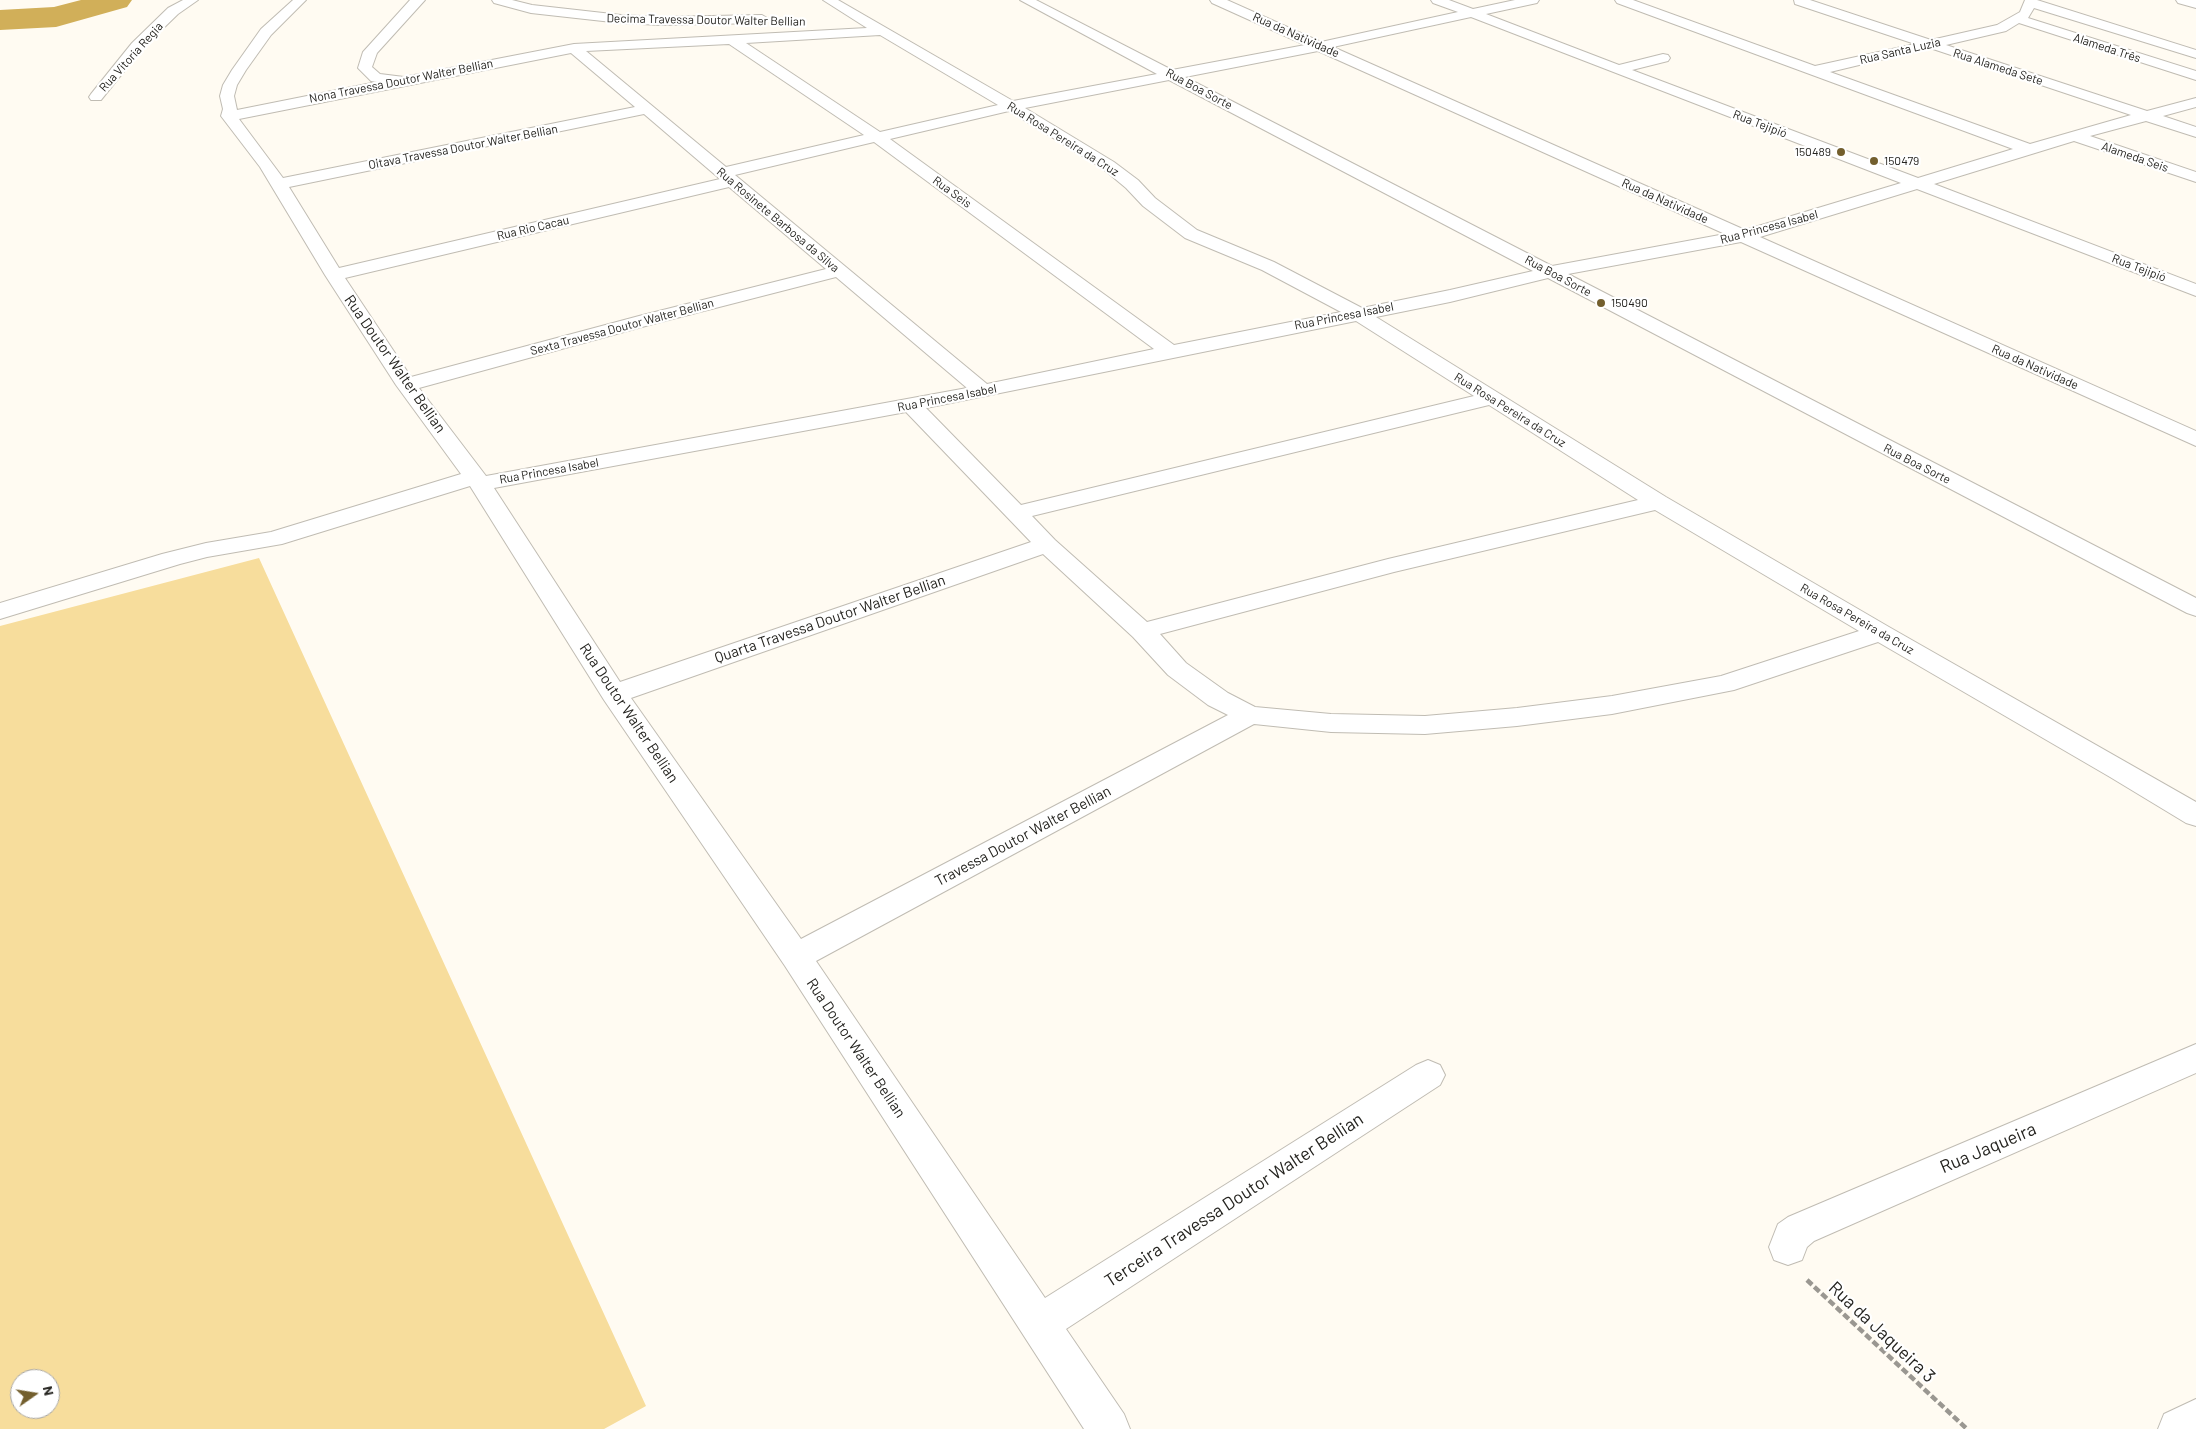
<!DOCTYPE html>
<html>
<head>
<meta charset="utf-8">
<style>
  body { margin:0 }
  #map { position:relative; width:2196px; height:1429px; overflow:hidden; background:#fffbf2; font-family:Barlow,sans-serif }
  canvas { display:block }
  .north { position:absolute; left:10px; top:1369px; width:50px; height:50px; box-sizing:border-box; background:#fff; border:1px solid #a8a7a6; border-radius:50%; rotate:77deg; font-size:14px; font-weight:700; line-height:20px; text-align:center; color:#252420 }
  .north::after { content:''; display:block; margin:auto; width:18px; height:22px; background:#735f2e; clip-path:polygon(50% 0,100% 100%,50% 72%,0 100%) }
</style>
</head>
<body>
<div id="map">
<canvas width="2196" height="1429"></canvas>
<div class="north">N</div>
</div>
<script>
const c = document.querySelector('canvas').getContext('2d');
c.lineJoin = 'round';
function fillPath(path, color) {
  c.fillStyle = color;
  c.fill(path, 'evenodd');
}
function toPath(rows) {
  const path = new Path2D();
  for (const r of rows) {
    path.moveTo(r[0], r[1]);
    for (let i = 2; i < r.length; i += 2) path.lineTo(r[i], r[i + 1]);
  }
  return path;
}
function strokePath(path, color, width, dash) {
  c.strokeStyle = color;
  c.lineWidth = width;
  c.lineCap = dash ? 'butt' : 'round';
  c.setLineDash(dash || []);
  c.stroke(path);
}
function drawText(font, color, halo, rows, align = 'center') {
  c.font = font + ' Barlow,sans-serif';
  c.lineWidth = 4.5;
  c.setLineDash([]);
  c.textBaseline = 'middle';
  c.strokeStyle = halo;
  c.fillStyle = color;
  for (const [text, x, y, turn = 0] of rows) {
    c.save();
    c.translate(x, y);
    c.rotate((+turn || 0) * Math.PI / 180);
    c.textAlign = isNaN(turn) ? turn : align;
    if (halo) c.strokeText(text, 0, 0);
    c.fillText(text, 0, 0);
    c.restore();
  }
}
fillPath(toPath([
  [259,558,646,1406,604,1429,0,1429,0,626],
  [20,1379,50,1379,50,1409,20,1409]
]), '#f7dd9c');
fillPath(toPath([
  [81,0,132,0,127,7,56,27,0,30,0,10,54,7,81,0]
]), '#d1af59');
const street = toPath([
  [183,0,198,0,178,14,142,49,101,100,91,100,89,97,91,94,132,43,168,8,183,0],
  [293,0,306,0,271,35,246,70,237,85,234,96,237,110,377,82,371,81,358,68,363,52,410,0,425,0,377,53,372,67,380,74,404,77,574,44,867,28,823,0,838,0,1013,101,1157,74,1020,0,1036,0,1172,70,1305,45,1212,3,1210,0,1227,0,1321,42,1458,12,1433,3,1431,0,1449,0,1473,9,1515,0,1539,0,1537,3,1486,14,1619,65,1663,54,1668,55,1670,58,1668,61,1632,70,1918,178,2013,149,1617,3,1615,0,1633,0,1815,66,1915,44,1795,4,1794,0,1810,0,1931,40,1997,25,2020,12,2025,0,2037,0,2196,50,2196,58,2034,8,2028,18,2196,71,2196,80,2019,23,2006,31,1946,45,2147,111,2196,98,2196,107,2163,116,2196,127,2196,137,2146,121,2090,136,2196,172,2196,182,2074,141,1934,184,2196,284,2196,296,1917,189,1760,237,2196,431,2196,446,1741,242,1568,274,2196,598,2196,616,2187,613,1548,278,1450,302,1376,317,1666,497,1889,627,2196,802,2196,826,2186,823,2110,777,1878,642,1734,690,1612,714,1517,726,1425,734,1331,732,1254,724,816,961,1045,1298,1416,1065,1428,1060,1440,1065,1445,1075,1440,1085,1066,1329,1124,1414,1130,1429,1084,1429,785,966,604,700,470,486,282,544,207,557,180,564,0,619,0,603,162,554,206,543,271,532,461,474,396,385,325,275,260,167,221,116,223,109,220,96,223,85,232,70,261,29,293,0],
  [1471,17,1901,183,1745,230,1333,47,1471,17],
  [880,35,998,105,880,132,746,43,880,35],
  [729,44,864,135,726,167,586,51,729,44],
  [1930,48,2131,115,2030,144,1830,72,1930,48],
  [1318,51,1725,234,1552,266,1185,77,1318,51],
  [571,53,635,107,283,178,239,119,571,53],
  [1169,80,1533,271,1450,290,1362,308,1274,262,1197,230,1155,198,1138,180,1114,162,1025,108,1169,80],
  [1009,111,1102,168,1126,188,1143,206,1185,238,1262,270,1341,312,1174,345,890,139,1009,111],
  [644,114,720,179,339,268,289,187,644,114],
  [874,142,1154,349,987,384,735,175,874,142],
  [729,187,826,269,639,316,411,377,345,278,729,187],
  [836,277,967,388,486,476,419,388,653,324,836,277],
  [1356,321,1474,396,1021,505,926,408,1356,321],
  [1489,405,1638,500,1388,559,1147,622,1055,540,1032,516,1489,405],
  [906,412,1031,542,620,682,494,488,906,412],
  [1655,510,1859,631,1721,676,1612,696,1517,708,1425,716,1331,714,1255,707,1228,693,1186,663,1160,634,1394,572,1655,510],
  [1043,554,1133,637,1168,675,1208,705,1228,715,801,939,631,698,1043,554],
  [492,0,512,0,532,5,621,15,661,17,762,15,769,19,762,23,661,25,621,23,531,13,494,3,492,0],
  [2176,0,2196,0,2196,8,2178,3,2176,0],
  [2196,1044,2196,1073,1814,1241,1807,1247,1802,1260,1788,1265,1774,1260,1769,1247,1778,1224,1788,1217,2196,1044],
  [2196,1399,2196,1429,2158,1429,2164,1414,2196,1399]
]);
strokePath(street, '#c0bcb3', 2);
strokePath(toPath([
  [1807,1280,1967,1429]
]), '#9a9791', 4.5, [7, 3]);
fillPath(street, '#fff');
for (const [x, y, r, color] of [
  [1841,152,5,"#735f2e"],
  [1874,161,5,"#735f2e"],
  [1601,303,5,"#735f2e"]
]) {
  const dot = new Path2D();
  dot.arc(x, y, r, 0, 2 * Math.PI);
  c.fillStyle = color;
  c.fill(dot);
  strokePath(dot, '#fff', 2);
}
drawText('12px', '#252420', '#fff', [
  ["Decima Travessa Doutor Walter Bellian",706,20,1],
  ["Rua da Natividade",1296,35,24],
  ["Alameda Três",2107,48,18],
  ["Rua Santa Luzia",1900,51,-13],
  ["Rua Vitoria Regia",131,57,-48],
  ["Rua Alameda Sete",1998,67,18],
  ["Nona Travessa Doutor Walter Bellian",401,81,-11],
  ["Rua Boa Sorte",1199,89,28],
  ["Rua Tejipió",1760,124,21],
  ["Rua Rosa Pereira da Cruz",1063,139,32],
  ["Oitava Travessa Doutor Walter Bellian",463,147,-11],
  ["Alameda Seis",2135,157,19],
  ["Rua Seis",952,192,36],
  ["Rua da Natividade",1665,201,24],
  ["Rua Rosinete Barbosa da Silva",778,220,40],
  ["Rua Princesa Isabel",1769,227,-15],
  ["Rua Rio Cacau",533,228,-13],
  ["Rua Tejipió",2139,268,21],
  ["Rua Boa Sorte",1558,276,28],
  ["Rua Princesa Isabel",1344,316,-11],
  ["Sexta Travessa Doutor Walter Bellian",622,327,-15],
  ["Rua da Natividade",2035,367,24],
  ["Rua Princesa Isabel",947,398,-11],
  ["Rua Rosa Pereira da Cruz",1510,410,32],
  ["Rua Boa Sorte",1917,464,27],
  ["Rua Princesa Isabel",549,471,-10],
  ["Rua Rosa Pereira da Cruz",1857,619,30]
]);
drawText('12px', '#252420', '#fff', [
  ["150489",1831,152,"right"],
  ["150479",1884,161],
  ["150490",1611,303]
], 'left');
drawText('15px', '#252420', '#fff', [
  ["Rua Doutor Walter Bellian",395,364,55],
  ["Quarta Travessa Doutor Walter Bellian",830,619,-19],
  ["Rua Doutor Walter Bellian",629,713,56],
  ["Travessa Doutor Walter Bellian",1023,836,-28],
  ["Rua Doutor Walter Bellian",856,1048,56]
]);
drawText('18px', '#252420', '#fff', [
  ["Rua Jaqueira",1988,1148,-23],
  ["Terceira Travessa Doutor Walter Bellian",1234,1200,-33],
  ["Rua da Jaqueira 3",1882,1332,43]
]);
</script>
</body>
</html>
